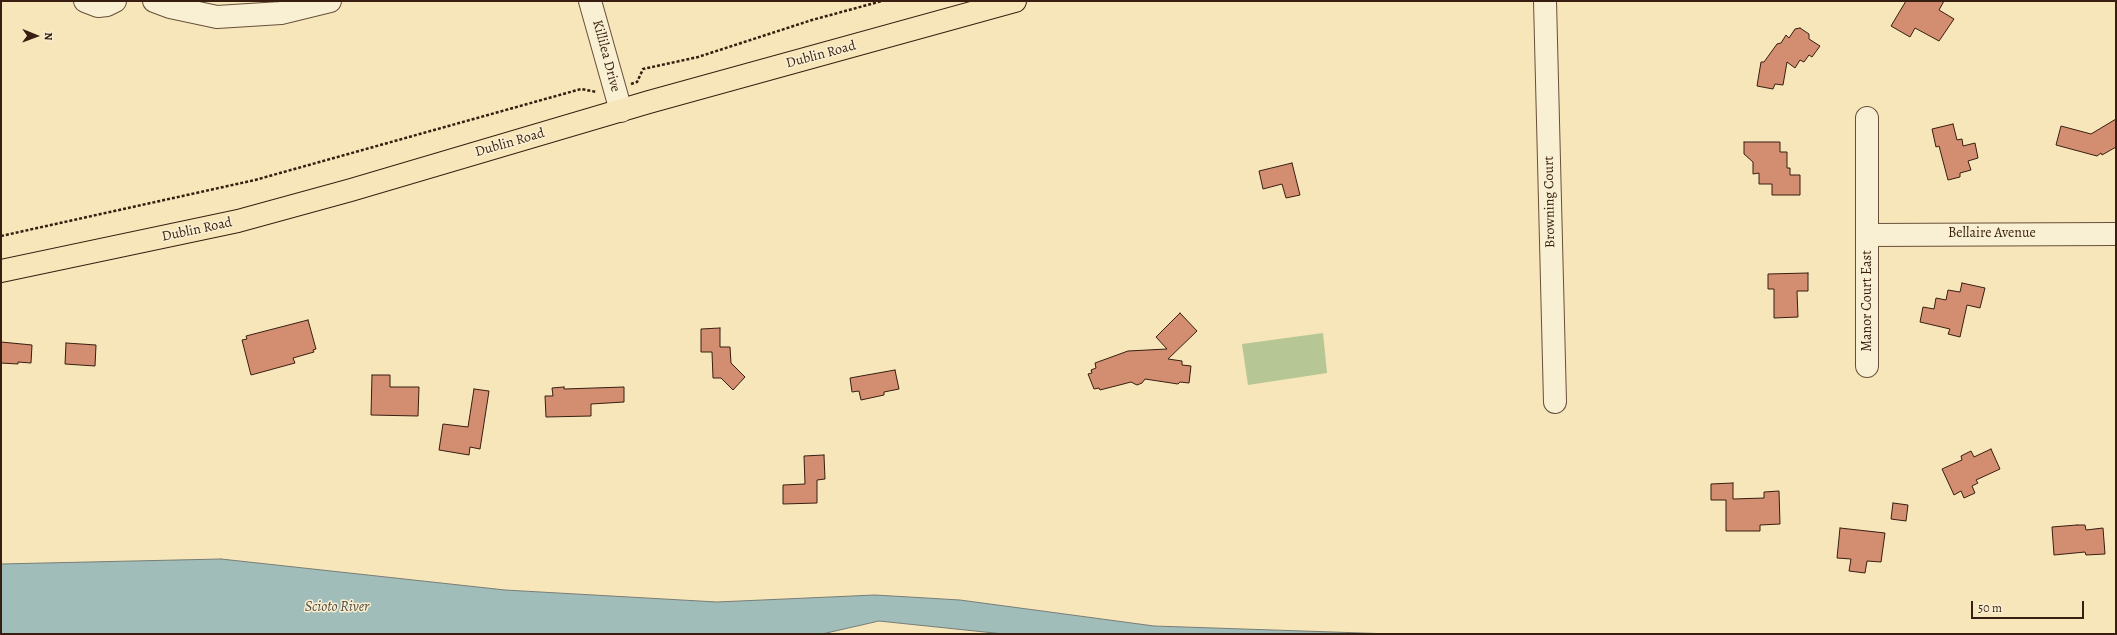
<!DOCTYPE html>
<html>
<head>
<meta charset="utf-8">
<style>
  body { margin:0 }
  #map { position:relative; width:2117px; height:635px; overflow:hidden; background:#f6e6ba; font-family:Alegreya,serif }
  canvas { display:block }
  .frame { position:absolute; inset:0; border:2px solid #371e10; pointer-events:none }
  .north { position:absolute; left:16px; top:16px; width:40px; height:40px; -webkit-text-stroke:3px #f9efd2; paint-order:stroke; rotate:91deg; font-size:11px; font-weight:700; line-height:16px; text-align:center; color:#371e10 }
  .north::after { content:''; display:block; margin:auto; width:14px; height:18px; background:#371e10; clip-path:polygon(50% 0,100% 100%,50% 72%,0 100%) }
  .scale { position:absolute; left:1971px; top:601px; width:113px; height:18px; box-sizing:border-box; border:2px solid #371e10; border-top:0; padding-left:5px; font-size:12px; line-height:14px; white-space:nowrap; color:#371e10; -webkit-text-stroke:3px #f9efd2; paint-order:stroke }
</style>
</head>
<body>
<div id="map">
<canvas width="2117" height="635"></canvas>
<div class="frame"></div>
<div class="north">N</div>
<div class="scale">50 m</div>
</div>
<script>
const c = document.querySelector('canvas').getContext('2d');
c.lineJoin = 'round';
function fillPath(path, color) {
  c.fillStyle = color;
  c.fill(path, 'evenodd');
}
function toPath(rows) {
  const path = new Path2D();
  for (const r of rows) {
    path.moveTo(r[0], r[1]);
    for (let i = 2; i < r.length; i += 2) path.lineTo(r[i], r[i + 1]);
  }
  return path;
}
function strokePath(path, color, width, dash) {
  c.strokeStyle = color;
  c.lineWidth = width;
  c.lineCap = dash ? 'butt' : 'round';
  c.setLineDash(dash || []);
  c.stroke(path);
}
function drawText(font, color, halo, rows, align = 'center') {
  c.font = font + ' Alegreya,serif';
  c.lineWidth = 3;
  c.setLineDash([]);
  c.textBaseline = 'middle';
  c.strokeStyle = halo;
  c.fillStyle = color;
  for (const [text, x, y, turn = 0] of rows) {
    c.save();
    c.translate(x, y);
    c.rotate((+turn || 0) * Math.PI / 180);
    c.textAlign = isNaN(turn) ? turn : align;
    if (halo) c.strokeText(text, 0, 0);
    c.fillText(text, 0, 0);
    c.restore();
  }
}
fillPath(toPath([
  [1323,333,1327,373,1248,385,1242,344]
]), '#b6c695');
const water = toPath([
  [221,559,505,590,717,602,875,595,960,600,1154,626,1392,634,1004,634,879,621,822,634,1,634,1,564,221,559]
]);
fillPath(water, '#a1bdba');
strokePath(water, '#777d76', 1);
const building = toPath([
  [1906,1,1944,1,1939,10,1954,19,1939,41,1915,28,1910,37,1891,26,1906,1],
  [1800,28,1809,34,1809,39,1820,46,1812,57,1809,55,1804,62,1800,60,1795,68,1787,62,1783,85,1775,84,1773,89,1757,86,1761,62,1764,62,1777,44,1781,43,1786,35,1789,38,1795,29,1800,28],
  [2116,119,2116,147,2102,155,2101,153,2097,156,2056,145,2061,126,2091,134,2116,119],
  [1953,124,1957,140,1962,139,1963,146,1975,143,1978,158,1968,161,1971,170,1960,173,1960,177,1948,180,1939,146,1936,147,1932,129,1953,124],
  [1744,142,1780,142,1780,152,1787,152,1787,168,1790,168,1790,175,1800,175,1800,195,1772,195,1772,184,1759,184,1759,173,1753,174,1753,162,1744,154,1744,142],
  [1292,163,1300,195,1286,198,1282,184,1263,189,1259,171,1292,163],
  [1808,273,1808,291,1797,291,1798,317,1774,318,1774,289,1768,289,1768,274,1808,273],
  [1962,283,1985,288,1980,308,1967,305,1960,337,1948,334,1950,329,1920,322,1923,307,1934,309,1936,298,1946,300,1948,290,1960,292,1962,283],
  [1180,313,1197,331,1168,359,1182,361,1182,365,1191,366,1189,383,1180,382,1178,384,1145,379,1142,383,1137,385,1131,382,1100,390,1099,388,1094,389,1088,374,1092,373,1091,370,1096,368,1095,363,1128,351,1167,349,1156,337,1180,313],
  [308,320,316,349,313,350,314,352,293,358,295,363,251,375,242,340,247,339,246,336,308,320],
  [720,328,720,347,730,347,731,363,745,377,733,390,721,378,713,378,712,352,701,352,701,329,720,328],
  [1,342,32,345,31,363,18,362,18,364,1,363,1,342],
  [66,343,96,345,95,366,65,364,66,343],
  [895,370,899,389,884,392,884,395,861,400,859,391,852,392,850,378,895,370],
  [372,375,390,375,390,387,419,387,418,416,371,415,372,375],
  [564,387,564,389,624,387,624,402,591,404,591,416,546,417,545,396,553,396,552,388,564,387],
  [474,389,489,391,480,449,470,447,469,455,439,450,443,424,468,427,474,389],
  [1991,449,2000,469,1976,480,1978,483,1972,486,1975,493,1964,498,1961,491,1954,495,1942,469,1962,460,1961,456,1971,451,1974,457,1991,449],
  [824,455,825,479,817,480,817,503,783,504,783,485,805,484,804,456,824,455],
  [1733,483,1733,499,1764,498,1764,492,1779,491,1780,524,1760,525,1760,531,1726,531,1726,500,1711,500,1711,484,1733,483],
  [1893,503,1908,505,1906,521,1891,519,1893,503],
  [2077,525,2085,525,2086,530,2103,528,2105,554,2086,555,2085,552,2054,555,2052,527,2077,525],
  [1840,528,1885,533,1881,562,1867,561,1865,573,1849,571,1851,559,1837,558,1840,528]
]);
fillPath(building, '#d38d70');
strokePath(building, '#371e10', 1);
const minor = toPath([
  [85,1,98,6,107,5,115,1],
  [154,1,170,7,217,17,281,13,330,1],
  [590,1,621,111],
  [1545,1,1555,402],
  [1867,118,1867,366],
  [1868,235,2116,234]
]);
const major = toPath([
  [1,271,238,221,351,190,649,102,1015,1]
]);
strokePath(minor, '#67503a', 24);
strokePath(major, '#371e10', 24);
strokePath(toPath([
  [631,84,637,82,643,69,698,57,812,20,882,1],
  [1,236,255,180,581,89,597,92]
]), '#371e10', 2.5, [3, 2]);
strokePath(minor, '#f9efd2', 22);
strokePath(major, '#f6e6ba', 22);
drawText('14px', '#371e10', '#f9efd2', [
  ["Dublin Road",821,55,-15],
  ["Killilea Drive",606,56,75],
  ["Dublin Road",510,143,-16],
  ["Browning Court",1550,202,-91],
  ["Dublin Road",197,230,-12],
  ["Bellaire Avenue",1992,234],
  ["Manor Court East",1868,301,-90]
]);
drawText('italic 15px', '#574e43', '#f9efd2', [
  ["Scioto River",337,607]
]);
</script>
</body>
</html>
